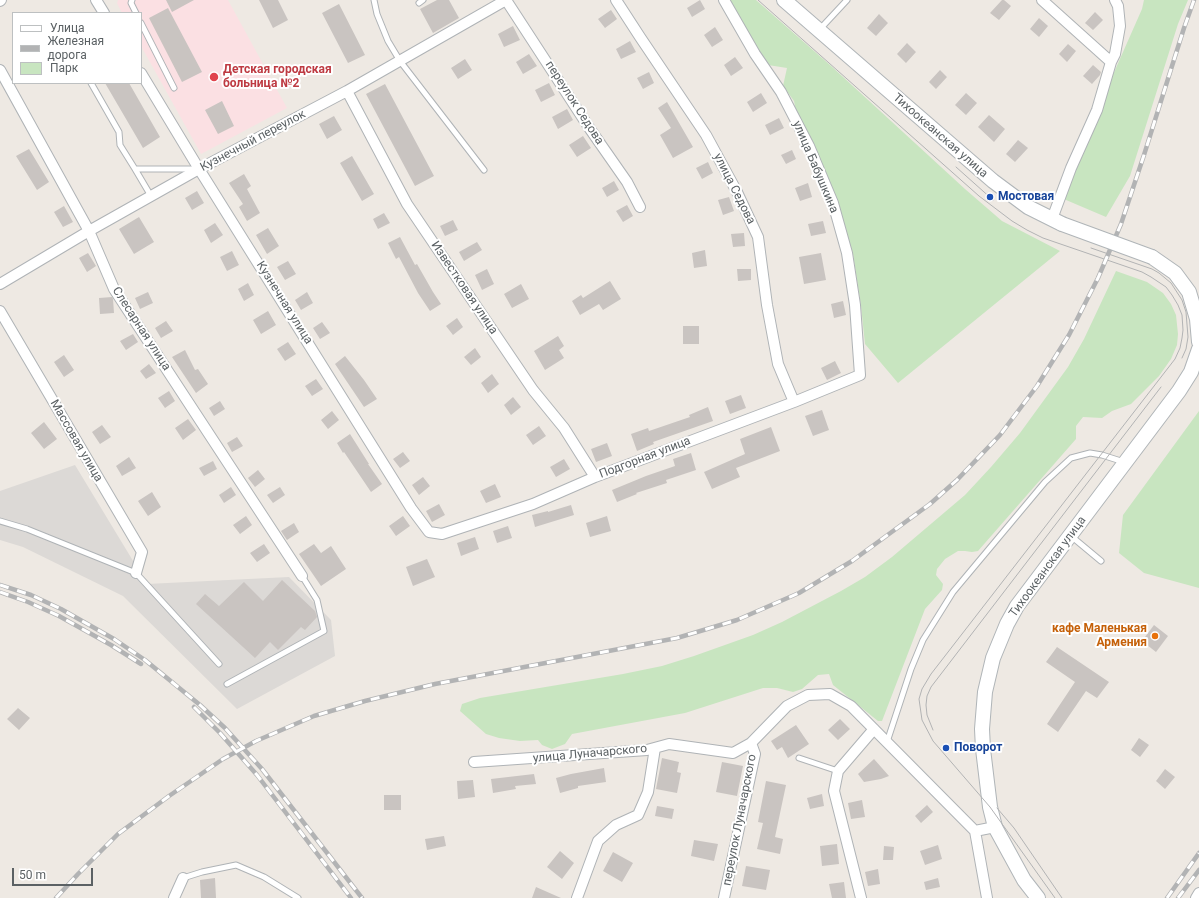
<!DOCTYPE html>
<html>
<head>
<meta charset="utf-8">
<style>
  body { margin:0 }
  #map { position:relative; width:1199px; height:898px; overflow:hidden; background:#eee9e3; font-family:Roboto,sans-serif }
  canvas { display:block }
  .legend { position:absolute; left:12px; top:12px; width:130px; height:72px; box-sizing:border-box; background:#fff; border:1px solid #bdc0c1; margin:0; padding:5px 7px; list-style:none; font-size:12px; color:#5b6164 }
  .legend li { display:flex; align-items:center; gap:8px; height:20px }
  .legend b { width:20px; border:1px solid #bdc0c1 }
  .scale { position:absolute; left:12px; top:868px; width:81px; height:18px; box-sizing:border-box; border:2px solid #5b6164; border-top:0; padding-left:5px; font-size:12px; line-height:14px; white-space:nowrap; color:#5b6164; -webkit-text-stroke:3px #fff; paint-order:stroke }
</style>
</head>
<body>
<div id="map">
<canvas width="1199" height="898"></canvas>
<ul class="legend">
<li><b style="height:5px;background:#fff"></b>Улица</li>
<li><b style="height:5px;background:#b2b3b4"></b>Железная дорога</li>
<li><b style="height:11px;background:#c8e5c0"></b>Парк</li>
</ul>
<div class="scale">50 m</div>
</div>
<script>
const c = document.querySelector('canvas').getContext('2d');
c.lineJoin = 'round';
function fillPath(path, color) {
  c.fillStyle = color;
  c.fill(path, 'evenodd');
}
function toPath(rows) {
  const path = new Path2D();
  for (const r of rows) {
    path.moveTo(r[0], r[1]);
    for (let i = 2; i < r.length; i += 2) path.lineTo(r[i], r[i + 1]);
  }
  return path;
}
function strokePath(path, color, width, dash) {
  c.strokeStyle = color;
  c.lineWidth = width;
  c.lineCap = dash ? 'butt' : 'round';
  c.setLineDash(dash || []);
  c.stroke(path);
}
function drawText(font, color, halo, rows, align = 'center') {
  c.font = font + ' Roboto,sans-serif';
  c.lineWidth = 4;
  c.setLineDash([]);
  c.textBaseline = 'middle';
  c.strokeStyle = halo;
  c.fillStyle = color;
  for (const [text, x, y, turn = 0] of rows) {
    c.save();
    c.translate(x, y);
    c.rotate((+turn || 0) * Math.PI / 180);
    c.textAlign = isNaN(turn) ? turn : align;
    if (halo) c.strokeText(text, 0, 0);
    c.fillText(text, 0, 0);
    c.restore();
  }
}
fillPath(toPath([
  [75,465,147,584,289,577,331,620,335,656,237,709,123,596,23,547,0,540,0,491]
]), '#dcd9d6');
fillPath(toPath([
  [118,0,228,0,287,108,201,154,141,46,141,13,122,13,117,3]
]), '#fbe0e3');
fillPath(toPath([
  [725,0,756,0,830,65,965,189,1002,221,1060,251,898,383,865,344,861,306,853,254,843,222,797,116,794,101,783,86,787,68,768,65],
  [1144,0,1188,0,1178,24,1130,176,1106,217,1059,197,1142,9],
  [1116,271,1147,282,1163,293,1171,304,1176,315,1178,334,1177,345,1171,359,1159,376,1131,404,1112,411,1102,418,1083,417,1076,426,1076,439,978,551,972,552,965,551,958,551,945,559,937,569,936,575,943,584,942,590,925,609,882,721,878,721,833,685,829,674,818,675,802,689,793,692,777,688,763,688,685,713,572,734,565,744,552,749,542,745,538,740,520,741,499,738,486,734,460,711,462,704,480,698,623,674,662,666,694,656,753,635,782,622,841,591,865,577,892,557,965,495,991,467,1020,433,1068,367,1084,339],
  [1199,411,1199,588,1144,573,1119,553,1123,515]
]), '#c8e5c0');
fillPath(toPath([
  [166,0,194,0,172,12],
  [259,0,278,0,288,20,273,28],
  [437,0,449,0,459,18,433,33,420,9],
  [700,0,705,9,692,17,687,8],
  [1002,0,1004,0,1011,6,999,20,990,13],
  [339,4,365,55,348,63,322,13],
  [168,8,202,72,182,82,149,18],
  [611,10,617,19,605,28,598,19],
  [1095,12,1103,20,1093,30,1085,23],
  [879,14,888,23,876,36,867,28],
  [1039,18,1048,26,1039,37,1030,29],
  [513,26,520,40,504,47,498,34],
  [715,27,723,40,712,47,704,35],
  [630,41,636,52,621,59,616,49],
  [907,43,916,52,906,63,897,54],
  [1068,44,1076,51,1067,62,1059,54],
  [529,54,537,66,523,74,516,62],
  [735,57,743,68,731,76,724,65],
  [465,59,472,70,458,79,451,68],
  [1093,65,1101,72,1100,75,1092,84,1083,76],
  [940,70,947,77,936,89,929,82],
  [649,72,654,83,643,89,637,78],
  [105,83,129,83,160,137,143,148],
  [549,83,555,95,541,102,535,90],
  [385,84,434,176,415,186,366,94],
  [761,93,767,103,753,112,747,102],
  [966,93,977,103,966,115,955,105],
  [222,101,234,126,218,134,205,110],
  [667,102,693,147,673,158,660,135,671,128,658,108],
  [567,109,573,120,558,129,552,117],
  [989,115,1005,129,994,142,978,127],
  [334,116,342,130,327,139,319,124],
  [779,118,784,128,770,135,765,125],
  [583,136,591,148,577,157,569,145],
  [1018,140,1028,148,1015,162,1006,154],
  [29,149,49,182,37,190,16,156],
  [792,150,796,159,786,164,781,155],
  [352,156,374,194,362,201,340,163],
  [708,162,713,173,702,179,696,168],
  [244,174,251,186,247,189,260,213,247,221,239,207,243,204,229,183],
  [614,181,619,190,607,197,602,188],
  [808,183,812,197,800,201,795,188],
  [197,191,204,203,192,210,185,198],
  [729,197,734,211,723,215,718,200],
  [627,205,633,216,623,222,616,211],
  [64,206,73,222,63,227,54,212],
  [384,213,390,223,378,229,373,219],
  [139,217,154,242,134,254,119,229],
  [453,220,458,230,445,236,440,226],
  [823,221,826,233,811,236,808,224],
  [215,223,223,235,211,243,204,230],
  [268,228,279,246,267,254,256,235],
  [744,233,745,246,733,247,731,234],
  [400,237,415,265,417,264,433,292,441,304,430,311,418,293,399,257,396,259,388,243],
  [477,242,482,250,464,261,459,252],
  [705,250,707,266,694,268,692,253],
  [232,251,239,265,227,271,220,257],
  [88,253,96,266,87,272,79,258],
  [821,253,826,280,804,284,799,257],
  [288,261,296,274,285,280,277,267],
  [487,269,494,284,482,290,475,275],
  [737,269,751,269,751,280,738,281],
  [610,281,621,299,603,310,599,304,580,315,572,301,581,295,583,298],
  [248,283,254,295,244,301,238,289],
  [521,284,529,299,512,308,504,294],
  [148,292,153,303,140,309,135,298],
  [307,292,313,303,301,310,295,300],
  [112,297,113,299,114,313,100,314,99,298],
  [843,301,846,315,834,318,831,304],
  [268,311,276,325,261,334,253,320],
  [457,318,463,327,453,335,446,326],
  [166,321,173,331,161,338,155,328],
  [322,322,330,333,320,339,313,328],
  [683,326,699,326,699,344,683,344],
  [133,334,138,342,126,350,120,341],
  [558,336,564,346,559,350,564,358,545,370,534,351],
  [288,342,296,354,285,361,277,349],
  [475,348,481,357,471,365,464,357],
  [185,350,195,370,198,369,208,384,196,393,172,357],
  [64,355,74,370,64,377,54,362],
  [345,356,364,380,377,399,364,407,335,364],
  [835,361,841,373,827,380,821,368],
  [149,364,156,373,146,379,140,371],
  [492,374,499,384,488,393,481,383],
  [316,379,323,389,312,396,305,386],
  [169,391,175,401,165,408,158,398],
  [741,395,746,408,730,414,725,401],
  [513,397,521,407,511,415,504,405],
  [220,401,225,409,214,416,209,408],
  [708,407,713,421,653,442,654,444,637,451,631,434,648,428,649,431,690,417,689,415],
  [822,410,829,430,813,436,805,416],
  [332,411,339,420,328,429,321,420],
  [188,419,196,430,183,440,175,428],
  [44,422,57,439,44,449,31,433],
  [102,425,111,437,100,444,92,432],
  [539,426,546,436,533,445,526,435],
  [771,427,780,451,736,468,740,477,712,489,704,472,745,454,740,439],
  [350,434,369,464,368,464,382,484,371,492,344,452,343,453,337,443],
  [237,437,243,446,232,452,227,443],
  [607,443,612,456,596,462,591,449],
  [403,452,410,461,400,468,393,459],
  [691,453,696,470,666,480,667,483,636,493,637,494,617,502,612,490,646,476,675,466,673,459],
  [129,457,136,468,122,476,116,466],
  [564,459,570,469,556,477,550,467],
  [213,461,217,469,204,476,199,468],
  [258,470,265,479,255,487,248,478],
  [423,477,430,486,419,495,412,485],
  [495,484,501,497,486,503,480,491],
  [231,487,236,495,224,503,219,495],
  [280,487,285,495,273,503,267,495],
  [152,492,161,507,148,516,138,501],
  [439,504,445,515,432,522,426,511],
  [571,505,574,515,535,527,532,515,548,511,548,512],
  [246,516,252,525,240,534,233,525],
  [403,516,410,526,396,536,389,526],
  [607,516,611,531,590,537,586,523],
  [294,523,299,532,287,540,281,531],
  [508,526,512,538,497,543,493,531],
  [475,537,479,549,461,556,457,543],
  [264,544,270,553,257,562,250,553],
  [314,544,321,553,331,546,346,569,321,586,299,554],
  [427,559,435,577,413,586,406,567],
  [282,580,315,611,317,617,305,630,301,627,278,650,270,642,255,658,196,604,205,594,219,606,244,582,263,601],
  [1154,625,1168,636,1156,652,1142,641],
  [1057,647,1109,682,1097,698,1086,691,1058,732,1047,724,1075,682,1046,662],
  [18,708,30,718,19,730,7,719],
  [840,719,850,729,838,740,828,730],
  [796,725,809,744,788,758,782,747,777,750,771,741],
  [1139,738,1149,745,1140,757,1131,750],
  [662,758,679,762,677,772,681,773,677,793,656,789],
  [874,759,889,776,881,779,864,782,858,774],
  [722,762,743,766,737,796,716,792],
  [604,768,606,782,578,786,578,788,560,793,556,778,571,774],
  [1165,769,1175,777,1165,789,1156,781],
  [534,774,536,784,515,786,516,789,493,793,491,779],
  [473,780,475,797,458,799,457,781],
  [766,781,786,785,775,837,783,839,780,854,757,849,763,823,758,822],
  [822,794,824,806,810,809,807,798],
  [384,795,401,795,401,810,384,810],
  [862,800,865,817,851,819,848,803],
  [927,805,933,812,921,823,915,816],
  [657,806,674,809,672,819,655,816],
  [444,836,446,846,427,850,425,839],
  [694,840,718,844,714,861,691,856],
  [837,844,839,864,822,866,820,846],
  [938,845,942,859,925,865,920,851],
  [884,846,894,847,893,860,883,860],
  [560,851,574,863,562,879,547,867],
  [613,852,633,863,622,882,603,871],
  [746,866,770,870,766,890,742,886],
  [878,869,880,884,868,886,865,872],
  [215,878,216,898,201,898,200,880],
  [938,878,940,887,926,890,924,882],
  [844,882,846,898,832,898,829,884],
  [536,887,561,898,532,898]
]), '#c9c4c1');
const lane = toPath([
  [132,0,131,3,136,13],
  [374,0,377,14,388,41,400,61,484,170],
  [419,3,423,0],
  [141,23,174,88],
  [820,29,847,0],
  [91,83,119,132,120,145,135,169],
  [151,196,135,169,194,169],
  [0,521,27,529,136,573,219,664],
  [1071,536,1101,561],
  [227,684,324,631,317,600,302,576],
  [887,742,911,669,923,640,953,592,1045,482,1071,458,1090,453,1102,455,1124,462],
  [799,758,838,771],
  [183,878,202,872,236,865,264,877,298,898]
]);
const street = toPath([
  [96,0,104,13],
  [616,0,640,37,706,135,737,192,758,237,767,305,778,364,794,402],
  [1042,0,1111,62,1097,110,1071,168,1052,219],
  [0,1,1,0],
  [1111,62,1115,54,1120,26,1118,6,1115,0],
  [0,70,89,231,114,289,302,576],
  [141,73,199,169,411,508,429,532,442,534,533,504,595,477,794,402,860,375,855,305,847,253,833,203,809,146,781,92,755,54,724,0],
  [347,91,407,204,533,390,564,428,595,477],
  [0,284,89,231,199,169,347,91,506,0,590,129,627,182,640,207],
  [0,311,142,552,136,573],
  [474,762,647,750,669,744,733,753,751,743,787,706,808,695,830,694,851,706,975,831,987,898],
  [975,831,995,827],
  [174,898,183,878],
  [577,898,598,841,616,825,638,815,648,792,655,748],
  [724,898,755,754,751,743],
  [861,898,834,791,838,771,874,729],
  [1196,898,1199,893]
]);
const secondary = toPath([
  [784,0,993,181,1028,207,1062,224],
  [1152,257,1175,273,1189,292,1197,319,1199,342],
  [1038,898,1024,880,995,827,990,807,983,749,982,729,985,692,993,658,1007,624,1017,606,1179,391,1191,372,1199,349]
]);
strokePath(lane, '#afb3b6', 7);
strokePath(street, '#afb3b6', 12);
strokePath(secondary, '#b0b5b8', 16);
strokePath(lane, '#fff', 5);
strokePath(street, '#fff', 10);
strokePath(secondary, '#fff', 14);
strokePath(toPath([
  [758,0,979,196,1012,221,1027,230,1043,238,1142,272,1151,277,1166,287,1172,295,1178,305,1182,315,1183,330,1182,338,1180,348,1175,359,931,674,922,689,919,699,922,720,933,741,990,807,1055,898],
  [956,167,993,200],
  [1091,248,1152,269,1159,273,1171,283,1182,300,1186,312,1188,337,1186,349,1182,358],
  [933,730,927,715,926,705,927,696,931,687,1161,387],
  [997,808,1014,828,1062,898]
]), '#b2b3b4', 1);
const rail = toPath([
  [0,585,31,595,61,609,114,639,145,660,200,705,225,728,262,769,362,898],
  [0,592,28,602,59,616,111,645,141,664],
  [194,707,220,733,257,775,351,898],
  [56,898,78,874,118,834,169,796,223,759,256,741,314,716,365,701,435,684,677,638,737,620,799,593,852,561,930,504,957,480,1000,435,1037,386,1069,335,1098,278,1121,224,1144,155,1184,28,1194,0],
  [1167,898,1199,853],
  [1178,898,1199,870]
]);
strokePath(rail, '#b2b3b4', 4.5);
strokePath(rail, '#fff', 3, [9]);
const secondaryBridge = toPath([
  [1062,224,1152,257]
]);
strokePath(secondaryBridge, '#b0b5b8', 16, []);
strokePath(secondaryBridge, '#fff', 14);
for (const [x, y, r, color] of [
  [214,77,5,"#e0444e"],
  [990,197,4,"#1a4fb4"],
  [1155,636,4,"#e8710a"],
  [946,748,4,"#1a4fb4"]
]) {
  const dot = new Path2D();
  dot.arc(x, y, r, 0, 2 * Math.PI);
  c.fillStyle = color;
  c.fill(dot);
  strokePath(dot, '#fff', 1.5);
}
drawText('bold 12px', '#be3a42', '#fff', [
  ["Детская городская",223,70],
  ["больница №2",223,84]
], 'left');
drawText('12px', '#5b6164', '#fff', [
  ["переулок Седова",574,103,57],
  ["Тихоокеанская улица",940,136,41],
  ["Кузнечный переулок",253,141,-28],
  ["улица Бабушкина",815,167,67],
  ["улица Седова",734,189,63],
  ["Известковая улица",464,288,56],
  ["Кузнечная улица",284,303,58],
  ["Слесарная улица",141,329,57],
  ["Массовая улица",76,441,60],
  ["Подгорная улица",645,458,-21],
  ["Тихоокеанская улица",1048,567,-54],
  ["улица Луначарского",590,754,-5],
  ["переулок Луначарского",740,820,-79]
]);
drawText('bold 12px', '#164399', '#fff', [
  ["Мостовая",998,197],
  ["Поворот",954,748]
], 'left');
drawText('bold 12px', '#c56008', '#fff', [
  ["кафе Маленькая",1147,629],
  ["Армения",1147,643]
], 'right');
</script>
</body>
</html>
